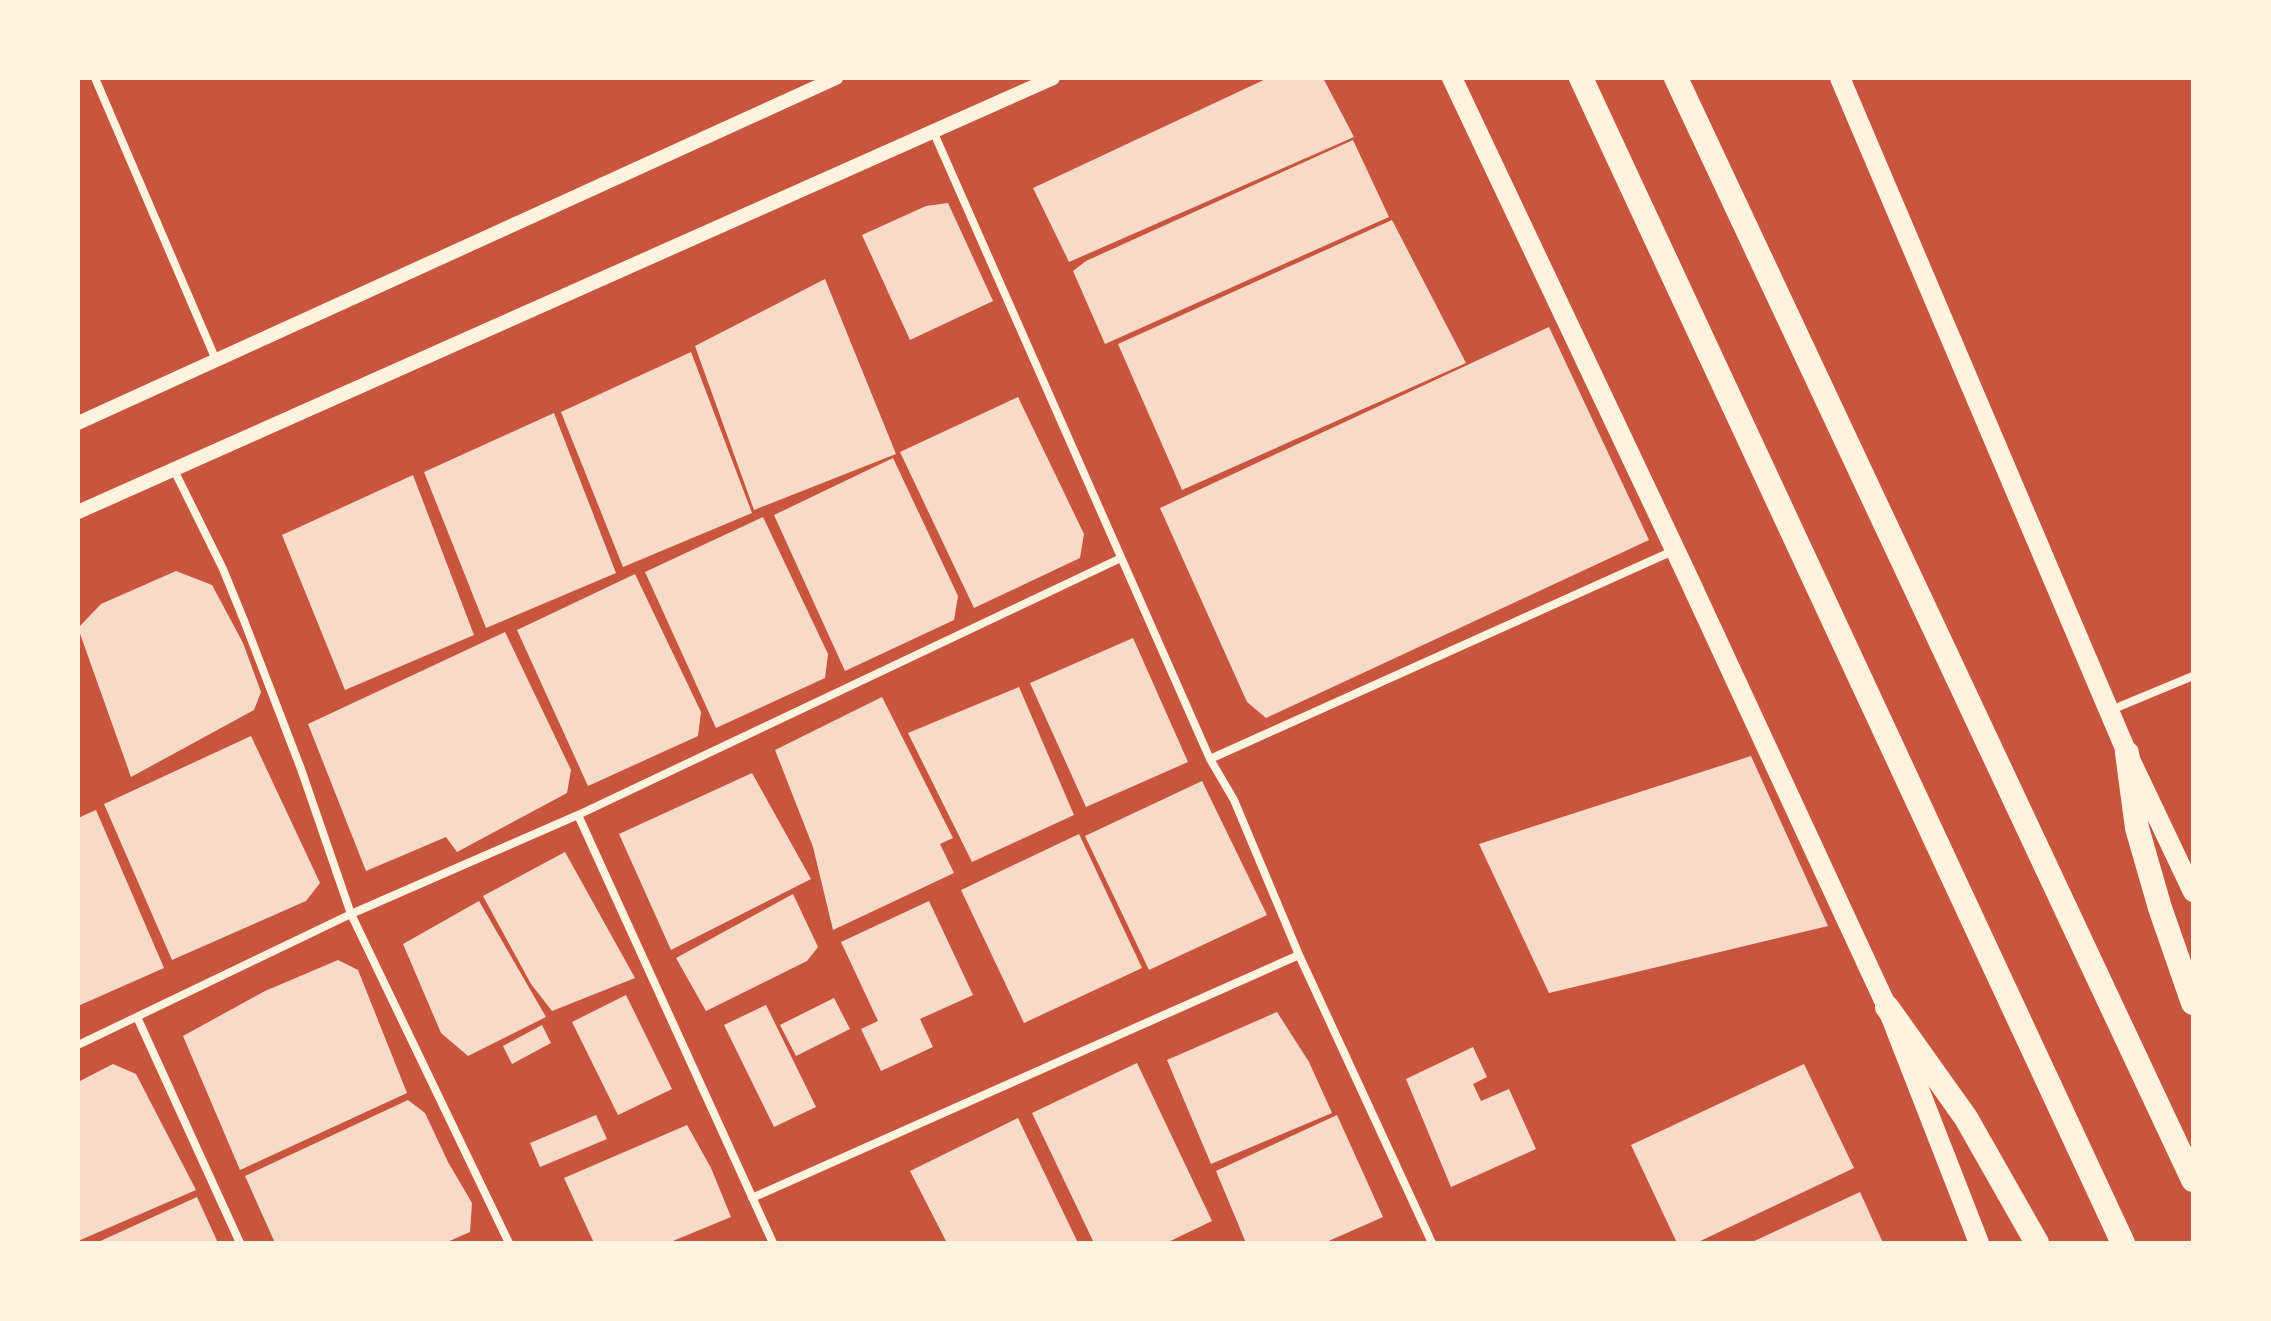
<!DOCTYPE html>
<html>
<head>
<meta charset="utf-8">
<style>
  body { margin:0 }
  #map { position:relative; width:2271px; height:1321px; overflow:hidden; background:#c8553d; font-family:"Noto Sans",sans-serif }
  canvas { display:block }
  .frame { position:absolute; inset:0; border:80px solid #fff3e0; pointer-events:none }
</style>
</head>
<body>
<div id="map">
<canvas width="2271" height="1321"></canvas>
<div class="frame"></div>
</div>
<script>
const c = document.querySelector('canvas').getContext('2d');
c.lineJoin = 'round';
function fillPath(path, color) {
  c.fillStyle = color;
  c.fill(path, 'evenodd');
}
function toPath(rows) {
  const path = new Path2D();
  for (const r of rows) {
    path.moveTo(r[0], r[1]);
    for (let i = 2; i < r.length; i += 2) path.lineTo(r[i], r[i + 1]);
  }
  return path;
}
function strokePath(path, color, width, dash) {
  c.strokeStyle = color;
  c.lineWidth = width;
  c.lineCap = dash ? 'butt' : 'round';
  c.setLineDash(dash || []);
  c.stroke(path);
}
fillPath(toPath([
  [1268,78,1323,78,1354,137,1069,262,1033,188],
  [1353,140,1389,217,1105,344,1073,271,1086,261],
  [948,203,993,301,910,340,862,235,926,206],
  [1392,220,1466,363,1182,490,1118,344],
  [825,279,896,454,754,510,695,346],
  [1549,327,1649,540,1266,718,1247,702,1160,508],
  [691,352,752,513,623,567,561,412],
  [1018,397,1084,534,1080,558,974,608,900,452],
  [554,413,616,573,486,628,424,472],
  [893,458,958,596,954,620,845,671,774,515],
  [413,475,474,635,345,690,282,535],
  [763,517,828,654,825,678,716,728,645,572],
  [176,571,212,585,243,643,261,692,254,710,131,777,78,628,101,604],
  [635,574,701,712,698,736,588,786,517,630],
  [505,632,571,770,567,793,457,852,446,837,366,871,308,724],
  [1133,638,1188,762,1086,807,1030,683],
  [1019,687,1074,815,972,862,908,733],
  [882,697,953,838,940,844,954,873,833,930,813,847,775,750],
  [251,736,320,883,306,901,172,960,104,804],
  [1751,756,1828,926,1549,993,1479,844],
  [752,773,811,879,671,950,619,834],
  [1202,781,1267,915,1149,970,1085,836],
  [96,810,164,968,78,1006,78,818],
  [1079,834,1142,968,1024,1023,961,890],
  [565,852,635,978,552,1011,531,984,483,896],
  [793,894,818,947,807,961,706,1011,676,958],
  [479,901,546,1017,468,1056,441,1033,403,944],
  [929,901,973,995,920,1019,933,1047,881,1071,861,1029,878,1021,841,942],
  [338,960,358,970,407,1093,240,1170,183,1036,265,991],
  [626,995,672,1089,618,1115,572,1022],
  [834,998,850,1029,796,1056,780,1025],
  [766,1005,816,1107,774,1127,724,1025],
  [1277,1012,1309,1062,1332,1113,1211,1164,1167,1060],
  [542,1025,551,1043,512,1064,503,1046],
  [1473,1047,1487,1077,1473,1084,1481,1101,1509,1089,1536,1149,1451,1187,1406,1079],
  [1137,1063,1212,1221,1166,1243,1094,1243,1032,1113],
  [113,1064,136,1074,196,1190,78,1241,78,1082],
  [1804,1064,1854,1168,1696,1243,1677,1243,1631,1145],
  [408,1100,425,1113,448,1162,472,1203,470,1232,445,1243,275,1243,245,1176],
  [596,1115,607,1139,540,1167,530,1143],
  [1337,1115,1383,1217,1324,1243,1246,1243,1216,1171],
  [1018,1118,1078,1243,947,1243,910,1171],
  [687,1125,711,1168,731,1217,668,1243,594,1243,564,1178],
  [1860,1192,1883,1243,1750,1243],
  [197,1197,218,1243,96,1243]
]), '#f7dbc8');
strokePath(toPath([
  [95,78,216,360],
  [933,131,1210,759,1234,800,1299,955,1432,1243],
  [173,468,223,569,245,623,301,769,351,914,509,1243],
  [2111,710,2193,676],
  [1210,759,1675,550],
  [578,815,773,1243],
  [137,1017,240,1243],
  [78,1045,351,914,578,815,1121,558],
  [752,1198,1299,955]
]), '#fff3e0', 8);
strokePath(toPath([
  [78,423,836,78],
  [78,512,1053,78]
]), '#fff3e0', 14);
strokePath(toPath([
  [1452,78,1686,573,1887,1007,1979,1243],
  [1840,78,2127,753,2193,892]
]), '#fff3e0', 20);
strokePath(toPath([
  [1581,78,2123,1243],
  [1676,78,2193,1180],
  [2127,753,2137,828,2160,908,2193,1003],
  [1887,1007,1966,1118,2037,1243]
]), '#fff3e0', 24);
</script>
</body>
</html>
